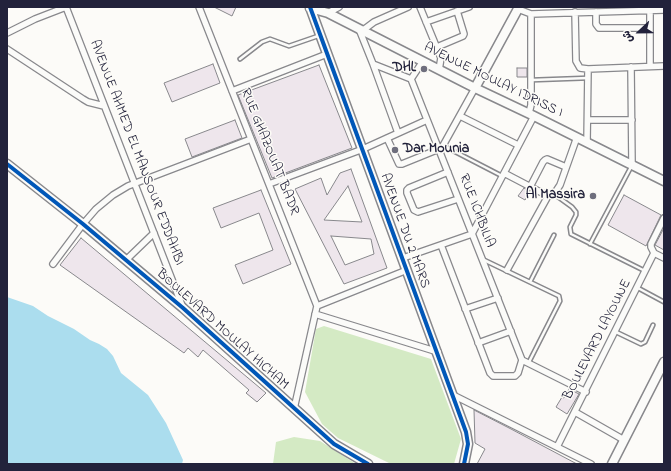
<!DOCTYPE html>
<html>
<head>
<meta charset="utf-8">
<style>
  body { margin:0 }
  #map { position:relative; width:671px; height:471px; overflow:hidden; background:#fcfbf8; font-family:"Indie Flower","Playpen Sans Arabic",sans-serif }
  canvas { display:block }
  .frame { position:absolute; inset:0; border:8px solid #22223b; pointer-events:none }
  .north { position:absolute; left:619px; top:12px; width:40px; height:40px; -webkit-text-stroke:3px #fdfcf7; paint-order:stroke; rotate:248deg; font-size:11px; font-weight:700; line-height:16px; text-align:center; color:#22223b }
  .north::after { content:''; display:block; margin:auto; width:14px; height:18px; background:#22223b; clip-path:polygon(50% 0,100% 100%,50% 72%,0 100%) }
</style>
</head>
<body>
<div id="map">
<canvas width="671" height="471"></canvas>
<div class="frame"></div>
<div class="north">ش</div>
</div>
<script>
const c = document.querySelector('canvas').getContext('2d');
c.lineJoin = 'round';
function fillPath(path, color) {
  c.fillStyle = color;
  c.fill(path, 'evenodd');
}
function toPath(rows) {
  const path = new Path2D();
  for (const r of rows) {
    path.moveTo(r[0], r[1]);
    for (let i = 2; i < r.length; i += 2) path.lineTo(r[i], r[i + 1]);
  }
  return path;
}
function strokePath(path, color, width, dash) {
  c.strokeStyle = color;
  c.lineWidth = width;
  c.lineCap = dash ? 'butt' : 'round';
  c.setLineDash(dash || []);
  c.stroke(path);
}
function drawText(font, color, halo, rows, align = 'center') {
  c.font = font + ' "Indie Flower",sans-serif';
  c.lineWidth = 3;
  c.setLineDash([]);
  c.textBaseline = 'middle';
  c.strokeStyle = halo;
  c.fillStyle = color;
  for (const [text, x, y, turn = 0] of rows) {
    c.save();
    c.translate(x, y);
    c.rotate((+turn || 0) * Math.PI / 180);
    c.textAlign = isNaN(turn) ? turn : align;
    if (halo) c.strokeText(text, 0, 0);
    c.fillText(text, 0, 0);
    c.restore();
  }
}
fillPath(toPath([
  [324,326,431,359,461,439,454,464,391,464,338,438,322,424,305,392,316,329],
  [294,437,320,441,356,464,273,464,276,442]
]), '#d4eac4');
fillPath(toPath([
  [7,297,33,306,48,316,74,329,90,340,99,344,107,349,113,356,121,373,148,395,166,423,183,460,182,464,7,464]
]), '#abddee');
const building = toPath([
  [214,7,236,7,232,16,214,7],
  [213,64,220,83,172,102,164,83,213,64],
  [319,65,352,148,272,178,238,95,319,65],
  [517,68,527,68,527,77,517,77,517,68],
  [235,120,242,138,192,157,185,139,235,120],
  [351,169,387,268,344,284,295,189,321,178,327,195,340,173,351,169],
  [348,186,362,222,324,220,348,186],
  [331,236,371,239,374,254,345,265,331,236],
  [524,188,530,192,525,200,518,196,524,188],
  [261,190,291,264,243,284,235,265,273,250,259,213,221,228,213,208,261,190],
  [624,195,661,215,646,246,608,225,624,195],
  [664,228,664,250,655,245,664,228],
  [81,238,266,393,257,402,246,393,249,390,203,350,198,357,188,348,184,353,60,265,81,238],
  [569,389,579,394,567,414,556,407,562,397,564,398,569,389],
  [474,410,511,429,577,464,477,464,485,449,475,443,474,410]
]);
fillPath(building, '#eee6ec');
strokePath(building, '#88888c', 1);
const lane = toPath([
  [240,59,262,42,270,39,289,46,318,36],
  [532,80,588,78],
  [444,146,502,176],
  [554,194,572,207,576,212,576,215,570,227,571,234,645,271],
  [590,244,631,167],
  [484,260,559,296,560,301,529,362],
  [530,282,554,235],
  [638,288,664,302],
  [616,332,641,344,645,342,653,325]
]);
const street = toPath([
  [66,7,183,308],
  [199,7,317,306],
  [420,7,441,58,439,70],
  [518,9,531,14,664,10],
  [650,11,650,66],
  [575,12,576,61,580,68,588,69,664,66],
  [596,12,596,24,599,28,650,28],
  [328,13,339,7],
  [426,22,469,7],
  [359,29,373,64,411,79,522,360,586,392],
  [362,31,374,22,408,7],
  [7,33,35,19,66,7],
  [437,47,463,36,464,34,457,11],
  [7,49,83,99,88,102,104,106],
  [373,64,398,133],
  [631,67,632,165],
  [411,79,423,61],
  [232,91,327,54],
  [529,113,531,105,531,14],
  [460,116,518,145],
  [588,120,632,120],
  [387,138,399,164,402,164,439,149],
  [587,142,588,69],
  [440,151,475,88],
  [448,172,409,188,407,190,407,193,414,210,418,212,458,199],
  [504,173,548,196,507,270],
  [269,184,363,149,427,120],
  [530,187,543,162,545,160,547,159,566,167],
  [548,196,554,194,560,185,577,137],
  [441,245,490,373,493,376,515,376,518,373,522,360],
  [654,253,651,247,651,244,664,218],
  [403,258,472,234,534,116],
  [126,260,154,233],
  [53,264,83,224,96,209,113,195,128,186,251,139],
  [465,309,498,298],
  [315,314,438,352],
  [478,343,511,331],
  [453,395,591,464],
  [294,409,317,306,407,270],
  [575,412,624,440],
  [557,447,654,253,664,258]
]);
const secondary = toPath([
  [310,7,466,432,468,444,464,464],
  [310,8,328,13,475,88,534,116,664,181],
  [475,88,519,7],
  [7,164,83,224,183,308,334,444,368,464],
  [612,464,664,362]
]);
strokePath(lane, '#88888c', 5.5);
strokePath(street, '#88888c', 8);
strokePath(secondary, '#88888c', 11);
strokePath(lane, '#fbfbf9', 2.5);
strokePath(street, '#fbfbf9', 5.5);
strokePath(secondary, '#fbfbf9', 8);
strokePath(toPath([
  [310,7,466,432,468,444,464,464],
  [7,164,83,224,183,308,334,444,368,464]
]), '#0057b8', 4);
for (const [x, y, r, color] of [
  [424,69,4,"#6e6e7d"],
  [395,150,4,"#6e6e7d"],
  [593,196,4,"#6e6e7d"]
]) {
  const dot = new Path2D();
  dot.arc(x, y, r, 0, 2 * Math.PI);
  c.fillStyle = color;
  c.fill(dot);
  strokePath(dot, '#fdfcf7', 1.5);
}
drawText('bold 14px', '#22223b', '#fdfcf7', [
  ["DHL",416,69],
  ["Dar Mounia",403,150,"left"],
  ["Al Massira",585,196]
], 'right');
drawText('14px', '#22223b', '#fdfcf7', [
  ["AVENUE MOULAY IDRISS I",493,81,26],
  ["RUE GHAZOUAT BADR",269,152,68],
  ["AVENUE AHMED EL MANSOUR EDDAHBI",136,153,69],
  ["RUE ICHBILIA",476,211,69],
  ["AVENUE DU 2 MARS",404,231,70],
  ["BOULEVARD MOULAY HICHAM",222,330,42],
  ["BOULEVARD LAYOUNE",598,340,-63]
]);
</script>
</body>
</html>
